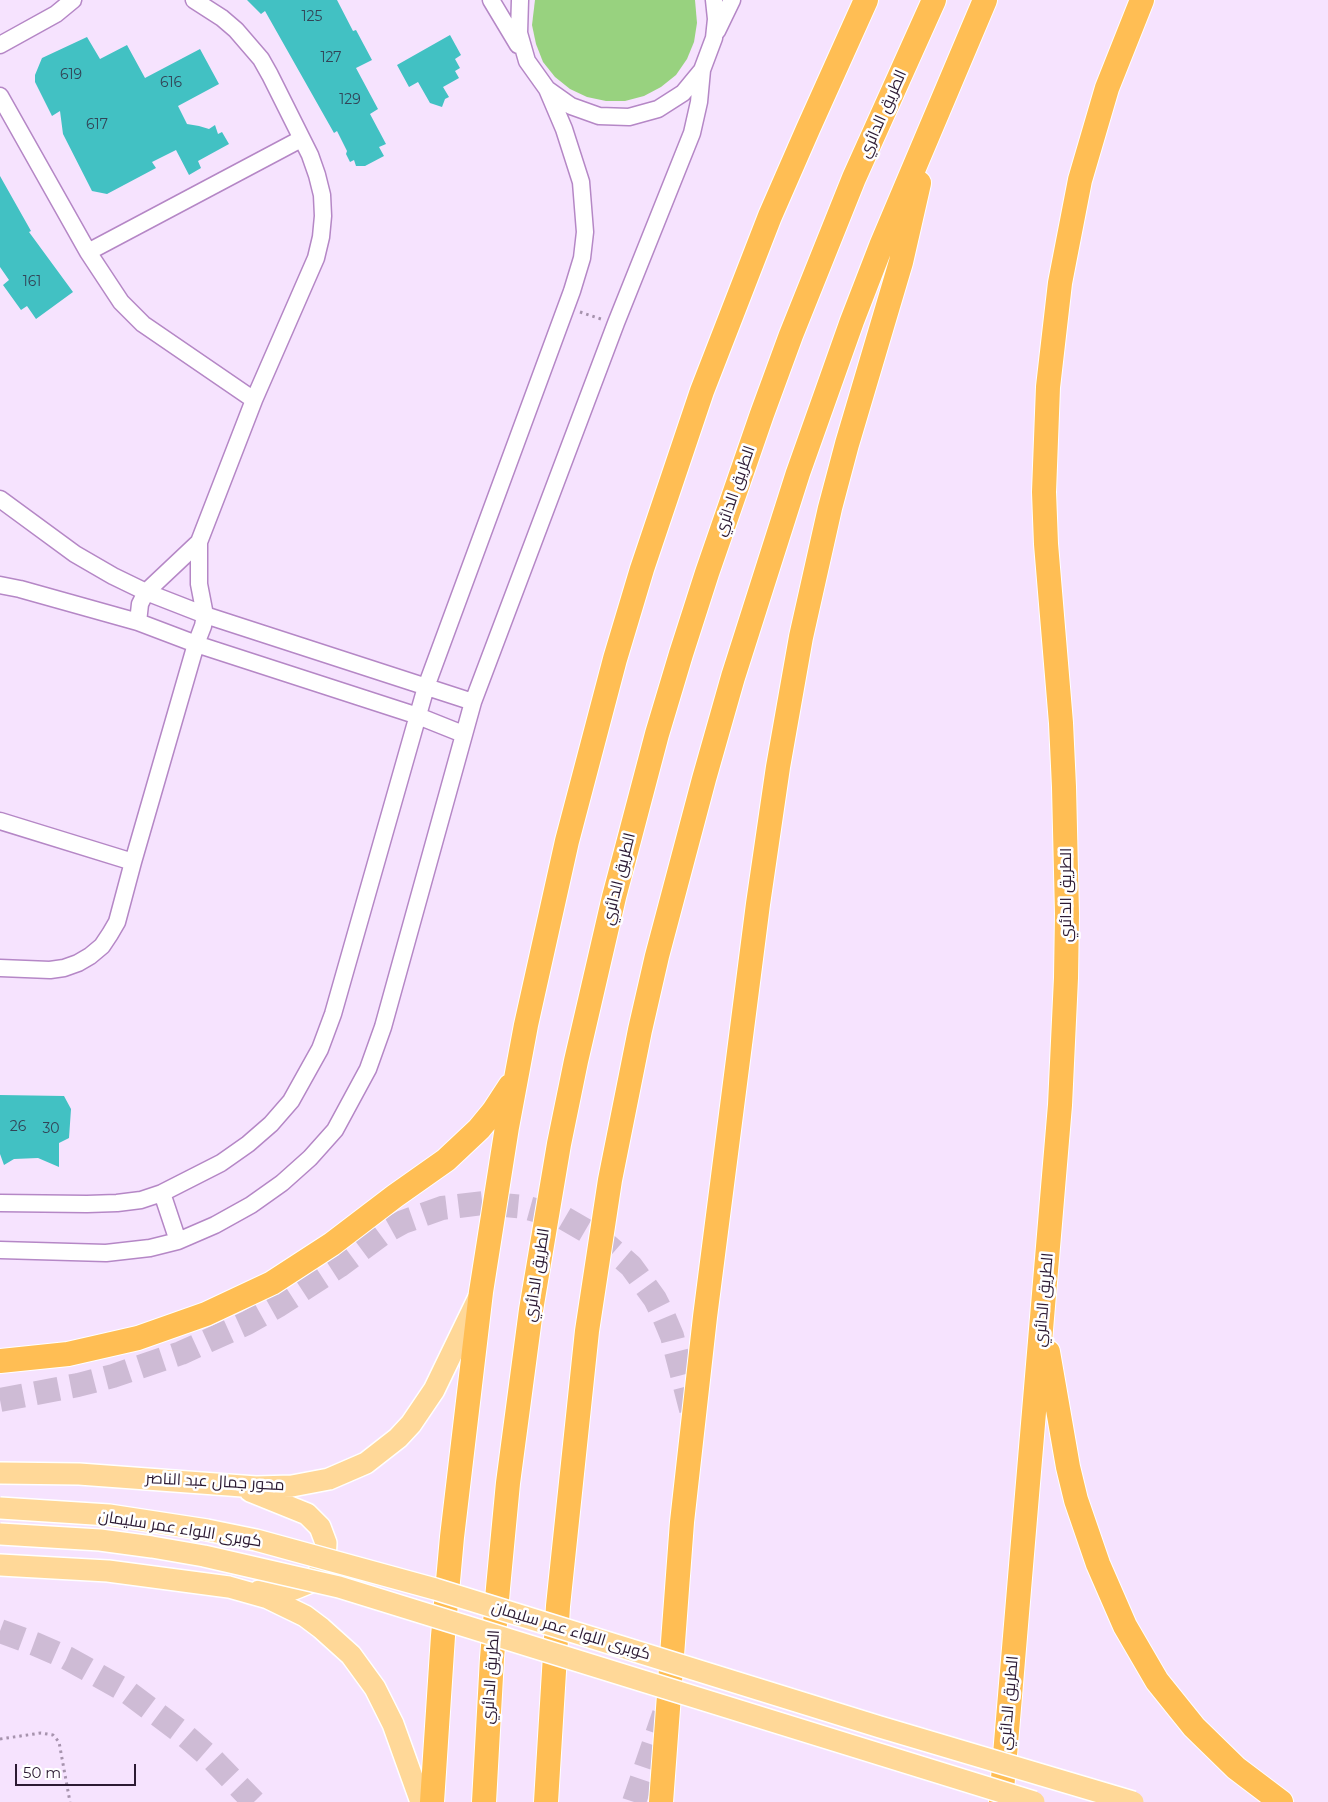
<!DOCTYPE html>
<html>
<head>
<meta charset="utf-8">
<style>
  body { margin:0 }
  #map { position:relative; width:1328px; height:1802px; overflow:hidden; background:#f6e3fe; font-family:Montserrat,sans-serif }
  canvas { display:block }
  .scale { position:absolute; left:15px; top:1764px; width:121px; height:22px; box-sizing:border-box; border:2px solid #2c1a33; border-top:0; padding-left:6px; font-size:15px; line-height:18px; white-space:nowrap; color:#2c1a33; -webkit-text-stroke:4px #fff; paint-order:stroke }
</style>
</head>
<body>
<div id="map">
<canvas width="1328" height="1802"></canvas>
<div class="scale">50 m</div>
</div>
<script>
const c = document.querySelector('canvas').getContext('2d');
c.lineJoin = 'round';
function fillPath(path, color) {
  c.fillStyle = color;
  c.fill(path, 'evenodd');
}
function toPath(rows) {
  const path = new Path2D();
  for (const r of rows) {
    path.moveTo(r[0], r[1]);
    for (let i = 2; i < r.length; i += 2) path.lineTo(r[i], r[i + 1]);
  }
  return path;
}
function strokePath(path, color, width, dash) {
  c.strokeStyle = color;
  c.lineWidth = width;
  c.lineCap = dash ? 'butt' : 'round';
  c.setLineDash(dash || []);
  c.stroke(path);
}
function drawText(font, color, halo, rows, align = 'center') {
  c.font = font + ' Montserrat,Cairo,sans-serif';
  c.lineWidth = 5;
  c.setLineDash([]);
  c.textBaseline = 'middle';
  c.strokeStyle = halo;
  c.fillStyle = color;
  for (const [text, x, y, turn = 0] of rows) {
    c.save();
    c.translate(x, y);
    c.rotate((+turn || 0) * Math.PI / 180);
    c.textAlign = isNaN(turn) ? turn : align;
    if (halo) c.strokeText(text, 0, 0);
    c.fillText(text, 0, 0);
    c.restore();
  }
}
fillPath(toPath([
  [535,0,695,0,697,23,694,42,687,59,676,75,661,87,644,96,625,101,606,101,587,97,570,89,555,77,543,62,536,44,532,25]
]), '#98d27f');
fillPath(toPath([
  [247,0,337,0,353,31,356,30,372,60,356,68,378,109,370,114,386,144,379,147,384,156,365,166,356,166,354,160,350,162,346,154,347,151,337,131,334,133,265,11,261,14],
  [450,35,461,55,455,59,460,68,455,71,459,78,443,87,449,97,445,99,442,107,430,103,418,82,409,87,397,65],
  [87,37,100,59,127,45,145,78,200,49,219,84,178,106,187,124,199,126,209,129,215,125,218,134,222,132,229,144,198,161,201,168,189,175,176,150,152,162,156,168,107,194,92,191,63,134,60,111,52,116,35,82,35,75,42,58],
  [0,176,31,231,29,232,73,292,36,319,27,306,21,310,3,285,9,280,0,267],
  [0,1095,64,1096,71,1109,69,1138,59,1143,59,1167,38,1158,14,1159,4,1165,0,1154]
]), '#42c1c3');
strokePath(toPath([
  [0,1400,78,1385,113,1376,181,1353,247,1323,279,1305,339,1266,385,1232,403,1222,442,1208,483,1203,524,1207,564,1218,600,1239,631,1266,655,1299,664,1317,672,1336,693,1417],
  [0,1631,35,1644,67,1658,126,1691,181,1732,212,1759,254,1802],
  [634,1802,664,1714]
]), '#cebbd5', 24, [24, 12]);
const minor = toPath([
  [491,0,518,45],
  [520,0,519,33,527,61,547,89,571,106,599,116,629,117,658,109,683,93,702,70,714,38,716,19,714,0],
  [717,31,732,0],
  [0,45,56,14,73,0],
  [0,96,88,252,121,302,143,324,254,400],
  [88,252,301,139],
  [0,499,75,554,113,576,146,592,205,615,473,702],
  [0,585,20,589,138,622,196,644,418,716,463,734],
  [138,622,140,604,146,592,199,542],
  [0,821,133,862],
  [0,968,50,970,64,968,78,963,90,956,102,946,110,934,117,922,133,862,196,644,203,626,205,615,199,584,199,542,254,400,316,258,321,237,323,216,322,195,317,175,310,155,270,75,261,59,236,30,222,18,194,0],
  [162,1193,178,1241],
  [0,1203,87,1204,117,1203,141,1200,162,1193,221,1163,248,1144,271,1124,291,1101,320,1049,333,1014,426,687,572,291,582,258,585,232,581,182,564,129,547,89],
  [0,1250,106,1253,150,1248,178,1241,215,1225,251,1205,282,1183,310,1158,335,1130,368,1069,383,1027,473,702,616,323,692,133,699,102,702,70]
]);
const major = toPath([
  [0,1473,79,1474,256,1487,292,1486,329,1479,366,1463,398,1438,411,1424,434,1390,478,1299],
  [250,1491,307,1514,320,1527,326,1543,325,1561,317,1576,311,1582,294,1589,259,1591],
  [0,1565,108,1571,229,1587,268,1598,305,1616,321,1628,351,1655,375,1688,393,1724,421,1802]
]);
const highway = toPath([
  [1048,1352,1068,1467,1076,1500,1098,1564,1125,1626,1157,1681,1194,1727,1236,1768,1281,1802],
  [0,1361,68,1354,138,1338,206,1314,272,1283,332,1244,395,1196,446,1160,479,1129,493,1112,510,1086],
  [432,1802,443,1636,452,1537,481,1292,507,1127,526,1025,567,841,615,659,642,569,702,391,770,216,808,129,866,0],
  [484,1802,492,1658,498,1588,508,1483,531,1310,559,1144,576,1061,614,897,657,734,681,654,707,573,762,414,791,335,854,178,934,0],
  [546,1802,558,1606,587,1331,610,1180,640,1030,657,956,704,779,733,677,798,473,852,321,881,246,985,0],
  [661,1802,682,1522,705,1317,758,904,778,767,801,637,830,508,847,444,901,262,919,183],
  [1001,1802,1060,1105,1066,978,1067,914,1064,787,1061,723,1046,544,1044,492,1048,387,1060,283,1080,180,1107,88,1142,0]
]);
strokePath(minor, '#b587c6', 19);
strokePath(major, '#fff', 24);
strokePath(highway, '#fff', 26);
strokePath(toPath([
  [580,312,601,319],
  [0,1739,41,1733,53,1735,59,1742,70,1802]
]), '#a693ad', 3, [2.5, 4]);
strokePath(minor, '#fff', 16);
strokePath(major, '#ffd898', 21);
strokePath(highway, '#ffbe54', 24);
const majorBridge = toPath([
  [0,1508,109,1515,207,1530,256,1540,435,1589,880,1727,1133,1802],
  [0,1534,100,1540,152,1547,204,1556,339,1587,1034,1802]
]);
strokePath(majorBridge, '#fff', 24, []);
strokePath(majorBridge, '#ffd898', 21);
drawText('14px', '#324457', null, [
  ["125",312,17],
  ["127",331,58],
  ["619",71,75],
  ["616",171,83],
  ["129",350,100],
  ["617",97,125],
  ["161",32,282],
  ["26",18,1127],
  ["30",51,1129]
]);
drawText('16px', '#2c1a33', '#fff', [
  ["الطريق الدائري",883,114,-66],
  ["الطريق الدائري",735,491,-71],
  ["الطريق الدائري",619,879,-76],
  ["الطريق الدائري",1066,895,-90],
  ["الطريق الدائري",537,1275,-81],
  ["الطريق الدائري",1044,1300,-85],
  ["محور جمال عبد الناصر",215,1482,3],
  ["كوبرى اللواء عمر سليمان",180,1529,9],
  ["كوبرى اللواء عمر سليمان",571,1631,17],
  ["الطريق الدائري",491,1677,-86],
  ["الطريق الدائري",1009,1703,-85]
]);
</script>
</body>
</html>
